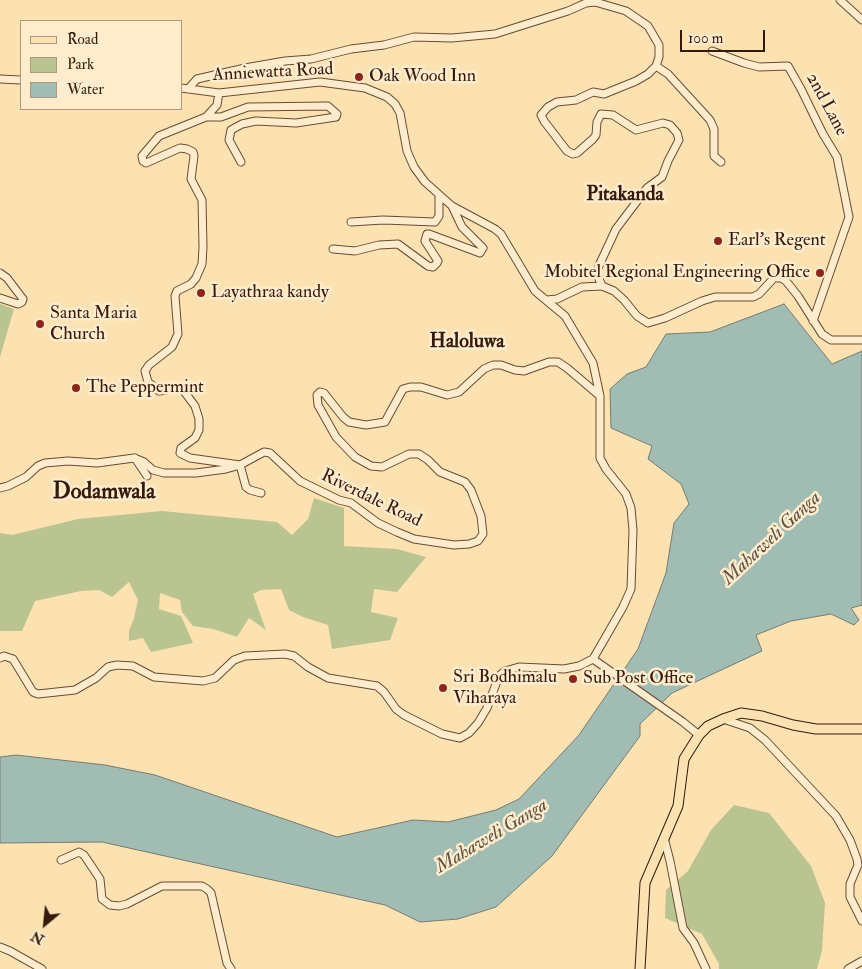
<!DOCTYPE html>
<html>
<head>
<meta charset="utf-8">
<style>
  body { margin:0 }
  #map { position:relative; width:862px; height:969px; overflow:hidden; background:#fde2b1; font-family:"IM FELL Double Pica",serif }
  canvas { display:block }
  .legend { position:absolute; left:20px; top:20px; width:162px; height:90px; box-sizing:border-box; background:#feeccc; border:1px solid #ae987f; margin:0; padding:6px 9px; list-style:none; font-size:15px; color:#37190c }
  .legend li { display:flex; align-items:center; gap:10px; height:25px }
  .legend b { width:25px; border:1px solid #ae987f }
  .north { position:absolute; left:20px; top:899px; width:50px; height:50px; -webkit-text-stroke:4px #feeccc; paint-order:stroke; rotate:208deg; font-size:14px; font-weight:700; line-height:20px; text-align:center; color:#37190c }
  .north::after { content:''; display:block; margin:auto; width:18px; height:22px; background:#37190c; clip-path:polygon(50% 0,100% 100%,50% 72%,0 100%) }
  .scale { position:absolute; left:680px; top:30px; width:85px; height:22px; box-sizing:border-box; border:2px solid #37190c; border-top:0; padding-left:6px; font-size:15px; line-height:18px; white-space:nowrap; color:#37190c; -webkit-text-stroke:4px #feeccc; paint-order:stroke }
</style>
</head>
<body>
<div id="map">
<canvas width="862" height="969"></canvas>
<ul class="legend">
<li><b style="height:6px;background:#fde2b1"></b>Road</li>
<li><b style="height:14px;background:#bac490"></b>Park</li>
<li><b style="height:14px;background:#a1bdb3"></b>Water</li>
</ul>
<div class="north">N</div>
<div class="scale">100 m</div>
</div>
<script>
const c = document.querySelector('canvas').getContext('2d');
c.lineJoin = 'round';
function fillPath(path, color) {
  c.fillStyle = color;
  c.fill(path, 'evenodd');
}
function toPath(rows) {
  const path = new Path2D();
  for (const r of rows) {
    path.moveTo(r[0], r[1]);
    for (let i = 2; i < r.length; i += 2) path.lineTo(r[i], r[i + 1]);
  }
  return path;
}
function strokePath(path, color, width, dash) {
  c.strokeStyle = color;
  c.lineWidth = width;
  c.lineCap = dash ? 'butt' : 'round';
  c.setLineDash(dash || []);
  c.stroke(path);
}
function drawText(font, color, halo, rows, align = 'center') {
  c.font = font + ' "IM FELL Double Pica",serif';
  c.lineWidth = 5;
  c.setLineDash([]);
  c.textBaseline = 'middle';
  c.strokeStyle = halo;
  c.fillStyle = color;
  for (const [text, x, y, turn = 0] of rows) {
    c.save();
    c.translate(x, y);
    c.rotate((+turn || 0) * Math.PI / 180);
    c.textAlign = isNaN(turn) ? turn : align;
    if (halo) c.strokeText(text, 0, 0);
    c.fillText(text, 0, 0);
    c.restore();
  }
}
fillPath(toPath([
  [0,304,14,309,0,357],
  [314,498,344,508,344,546,397,549,426,557,397,592,374,589,371,612,398,618,390,640,332,649,328,625,303,617,289,610,281,589,261,590,253,594,266,630,249,618,237,637,213,629,193,626,182,612,180,600,160,593,159,609,181,616,193,643,151,652,143,638,129,641,129,631,134,618,138,600,129,582,112,597,99,590,81,591,35,601,22,631,0,631,0,533,12,535,78,519,162,511,277,522,292,535,308,519],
  [734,805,769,813,811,866,825,903,822,951,817,969,719,969,719,964,702,934,665,918,666,890,688,871,711,830]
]), '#bac490');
const water = toPath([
  [784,304,832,364,862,351,862,605,851,608,859,620,854,625,831,614,791,621,756,635,762,651,672,693,640,724,640,736,552,856,496,907,458,919,420,922,385,905,102,842,0,843,0,757,16,755,105,765,155,775,337,837,413,820,448,822,496,810,519,799,579,735,638,649,666,573,674,523,689,504,681,484,648,459,652,446,611,428,610,389,627,374,646,367,666,334,710,332,784,304]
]);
fillPath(water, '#a1bdb3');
strokePath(water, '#777b70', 1);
const minor = toPath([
  [840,0,862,20],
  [712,51,744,63,759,67,788,66,801,89,823,134,837,157,849,217,813,321],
  [656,66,668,74,710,120,714,129,714,156,721,162],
  [0,79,21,80],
  [188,89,197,79,245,68,285,61,311,59,351,49,384,45,414,37,452,38,495,34,568,11,586,3,595,2,626,11,648,26,659,45,659,57,656,66,648,74,636,81,604,94,593,92,576,100,557,102,548,107,541,115,544,121,567,151,573,154,577,153,593,139,596,135,597,122,601,114,613,115,636,130,663,123,670,125,677,133,679,140,668,161,662,177,647,188,616,229,596,272,602,286],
  [219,93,217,105,206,117,159,136,142,156,143,161,146,163,180,148,187,149,193,152,194,156,191,179,202,200,203,247,202,264,196,278,191,284,177,291,175,296,178,334,172,347,149,365,145,371,148,382,159,391,178,388,183,390,195,406,199,419,199,430,195,438,181,448,180,453,190,458,240,465,246,487,250,490,261,493],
  [206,117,221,117,248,107,328,106,337,114,336,117,296,123,256,121,242,124,231,130,229,140,241,162],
  [351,222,383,220,435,222,439,216,439,195],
  [333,249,355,251,379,245,398,244,428,266,433,267,437,263,438,261,425,241,427,234,429,234,480,253,483,248,462,227,452,206],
  [0,273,7,278,23,299,22,302,18,304,0,298],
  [547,300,557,299,582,287,602,286,614,291,624,300,637,316,648,323,665,318,702,301,715,297,753,297,759,294,774,278,781,278,786,281,798,296,822,334,831,340,862,340],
  [135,458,147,476],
  [0,488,8,486,26,477,38,466,45,463,68,461,97,463,134,458,144,462,153,470,164,473,196,473,226,469,240,465,264,452,270,453,300,481,339,500,351,503,378,523,397,532,414,539,454,545,469,544,478,541,483,534,481,516,471,490,465,482,440,472,428,460,419,454,409,454,382,467,371,466,355,457,336,437,318,405,317,395,320,392,324,393,343,417,349,422,366,425,385,422,403,389,410,387,421,387,447,395,459,392,484,369,493,365,501,365,515,370,524,371,549,362,558,362,567,368,600,396],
  [0,658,4,656,13,659,33,692,38,694,75,690,96,678,108,667,117,665,133,666,154,677,203,681,215,678,234,660,245,656,285,654,294,656,308,667,328,678,377,686,384,692,396,709,404,715,442,734,460,738,469,733,478,723,487,708,499,676,505,671,519,667,564,669,579,666,593,659,623,607,631,589,633,530,631,508,626,494,606,469,600,458,600,396,593,363,565,316,535,291,501,234,495,229,452,206,425,182,414,167,407,151,400,113,395,104,387,97,365,88,320,82,219,93,181,88],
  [593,659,683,722,699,735],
  [723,719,750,728,765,740,836,816,850,840,857,859,858,865,850,884,850,897,862,921],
  [664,838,670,861,683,928,694,943,706,969],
  [61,860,79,852,84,855,100,879,102,899,110,905,119,906,127,904,162,886,202,886,207,889,211,893,227,963,231,969],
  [0,947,10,951,42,969],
  [848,969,862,961]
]);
const major = toPath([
  [640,969,645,883,678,806,684,759,699,735,708,726,723,719,741,713,762,716,793,725,816,729,862,729]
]);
strokePath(minor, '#684b35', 9);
strokePath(major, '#37190c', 11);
strokePath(minor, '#feeccc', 7);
strokePath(major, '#fde2b1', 9);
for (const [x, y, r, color] of [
  [359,77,5,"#8f2418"],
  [718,241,5,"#8f2418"],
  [820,273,5,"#8f2418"],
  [201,293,5,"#8f2418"],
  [40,324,5,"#8f2418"],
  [76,388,5,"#8f2418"],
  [573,679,5,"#8f2418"],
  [443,688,5,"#8f2418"]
]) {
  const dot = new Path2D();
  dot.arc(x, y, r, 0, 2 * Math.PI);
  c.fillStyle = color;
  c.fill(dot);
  strokePath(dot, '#feeccc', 2);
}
drawText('18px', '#37190c', '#feeccc', [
  ["Anniewatta Road",273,73,-3],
  ["2nd Lane",826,105,62],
  ["Riverdale Road",371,499,26]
]);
drawText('18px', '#37190c', '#feeccc', [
  ["Oak Wood Inn",369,77],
  ["Earl's Regent",728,241],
  ["Mobitel Regional Engineering Office",810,273,"right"],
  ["Layathraa kandy",211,293],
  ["Santa Maria",50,314],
  ["Church",50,335],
  ["The Peppermint",86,388],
  ["Sri Bodhimalu",453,678],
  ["Viharaya",453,699],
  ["Sub Post Office",583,679]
], 'left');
drawText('italic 19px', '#5c5246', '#feeccc', [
  ["Mahaweli Ganga",772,539,-43],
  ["Mahaweli Ganga",492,837,-31]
]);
drawText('bold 20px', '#37190c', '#feeccc', [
  ["Pitakanda",625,196],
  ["Haloluwa",467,343]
]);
drawText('bold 22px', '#37190c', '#feeccc', [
  ["Dodamwala",104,493]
]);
</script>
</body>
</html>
